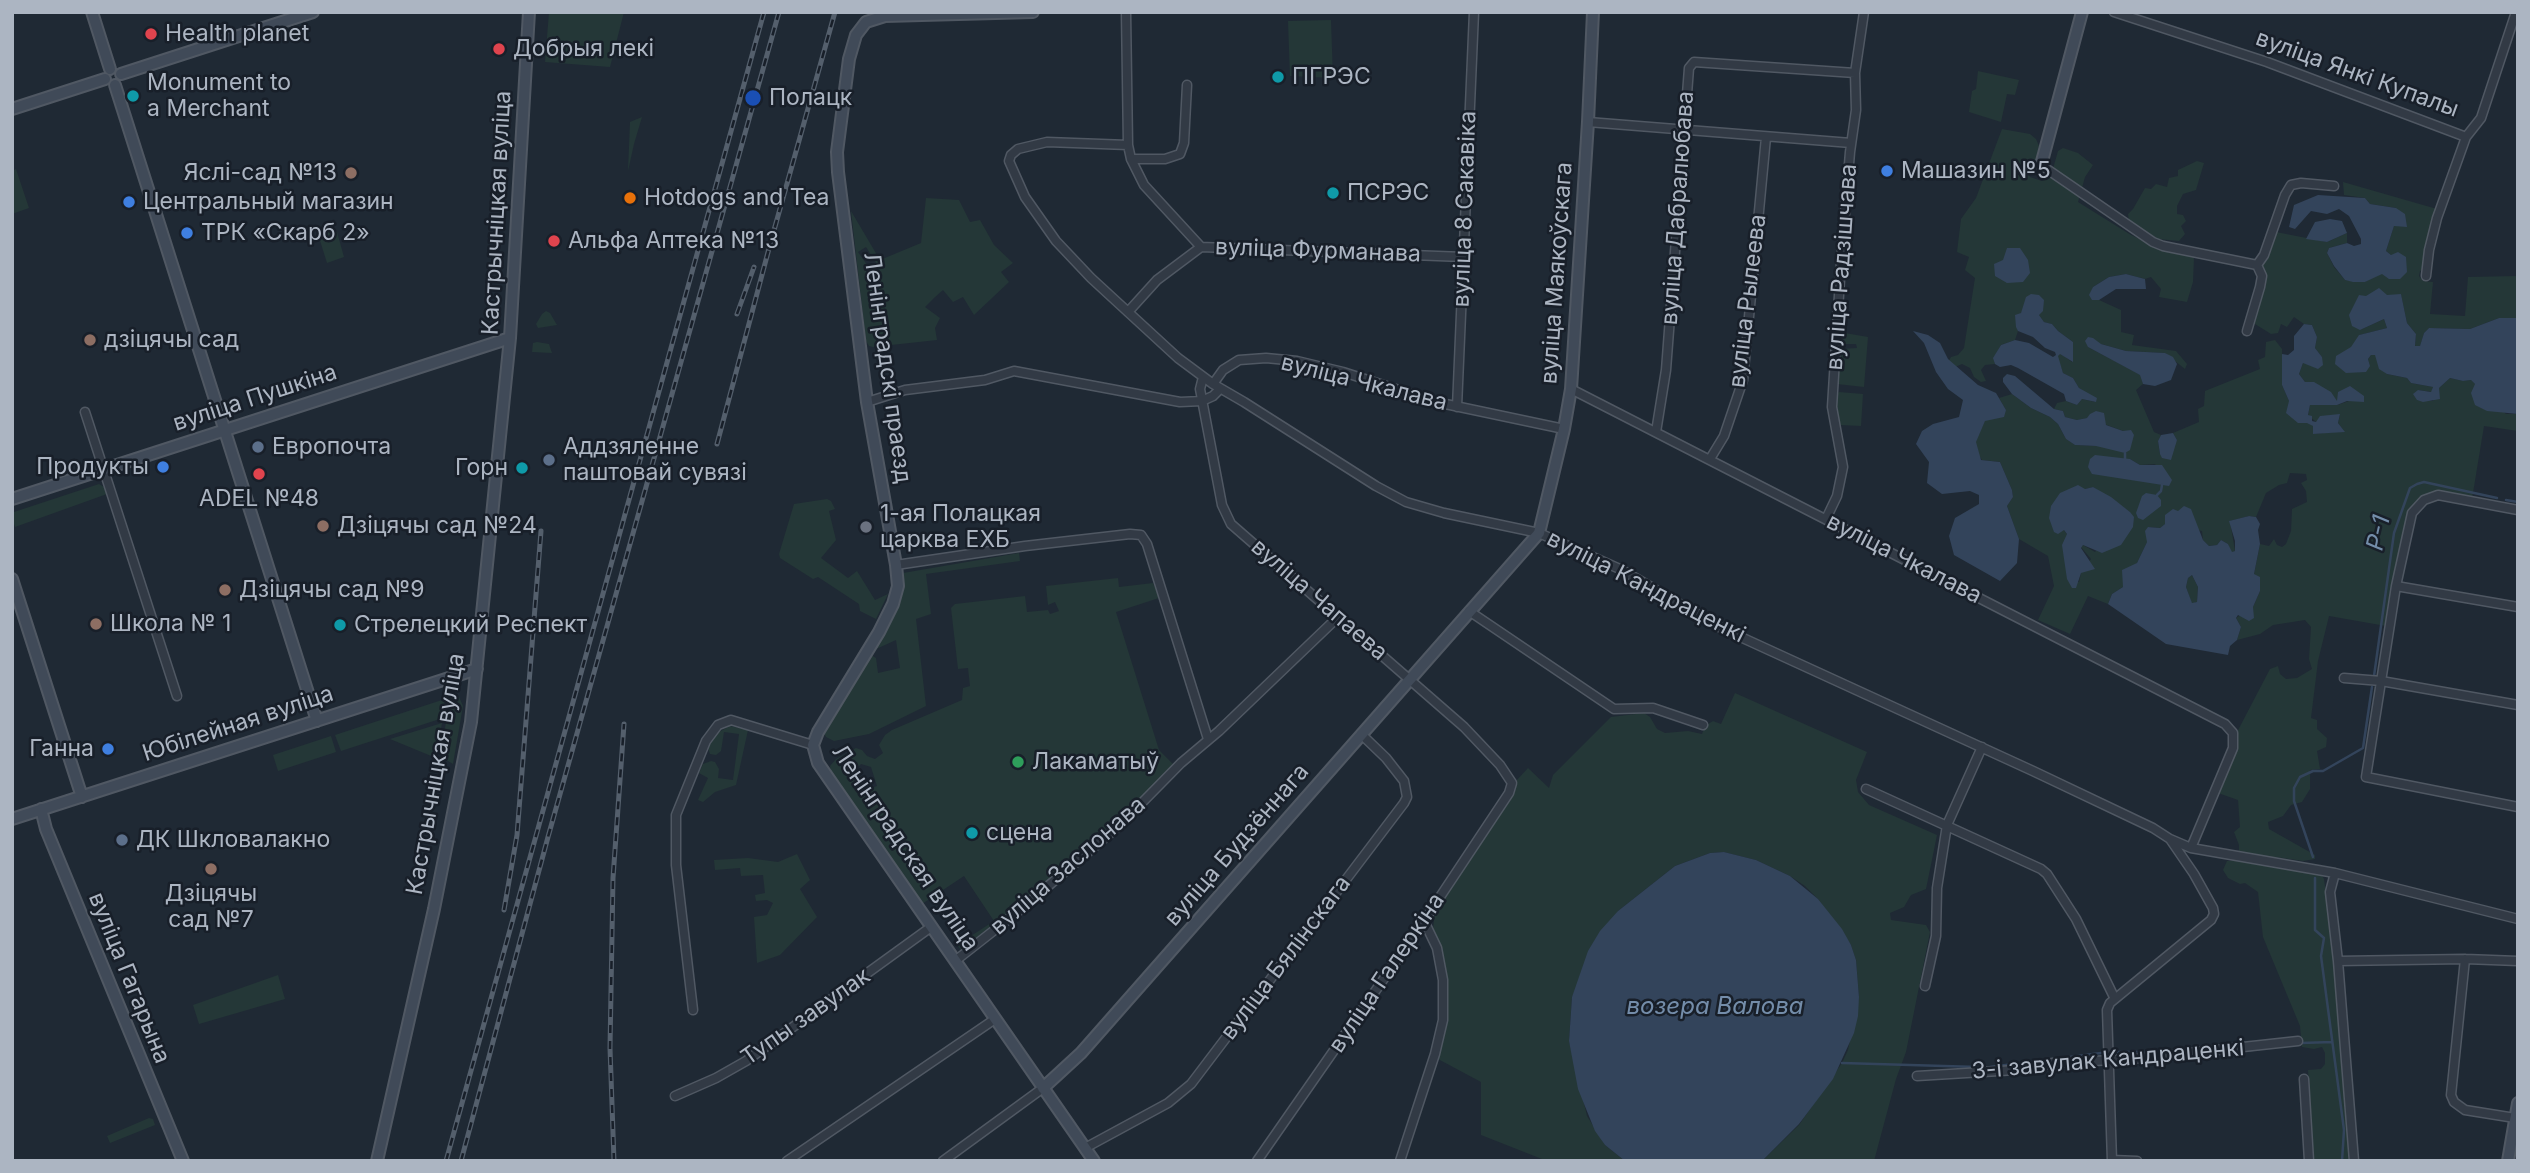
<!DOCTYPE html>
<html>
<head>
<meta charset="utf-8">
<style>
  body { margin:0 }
  #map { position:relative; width:2530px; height:1173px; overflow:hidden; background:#1f2934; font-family:Inter,sans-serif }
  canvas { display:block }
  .frame { position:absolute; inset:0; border:14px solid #acb5c2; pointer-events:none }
</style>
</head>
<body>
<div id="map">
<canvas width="2530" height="1173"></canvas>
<div class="frame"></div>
</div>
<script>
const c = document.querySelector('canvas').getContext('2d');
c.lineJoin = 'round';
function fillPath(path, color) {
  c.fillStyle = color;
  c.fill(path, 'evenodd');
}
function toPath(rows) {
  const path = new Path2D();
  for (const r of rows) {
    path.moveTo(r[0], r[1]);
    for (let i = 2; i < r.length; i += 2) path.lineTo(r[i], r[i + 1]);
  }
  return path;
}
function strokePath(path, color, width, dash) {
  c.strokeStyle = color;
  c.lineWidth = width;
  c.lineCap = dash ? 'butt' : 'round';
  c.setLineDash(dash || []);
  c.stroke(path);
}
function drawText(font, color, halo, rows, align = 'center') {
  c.font = font + ' Inter,sans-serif';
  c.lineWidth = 5;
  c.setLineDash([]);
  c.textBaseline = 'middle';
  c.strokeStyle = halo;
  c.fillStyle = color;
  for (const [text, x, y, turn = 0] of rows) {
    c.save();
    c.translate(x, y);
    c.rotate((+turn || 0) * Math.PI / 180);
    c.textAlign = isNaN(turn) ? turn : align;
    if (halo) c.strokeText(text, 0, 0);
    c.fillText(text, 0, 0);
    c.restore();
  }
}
fillPath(toPath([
  [549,12,624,12,610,67,545,62],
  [1331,20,1333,78,1290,76,1288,21],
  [1978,71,2019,80,2015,95,2007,94,2001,122,1969,112,1972,91,1976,89],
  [642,117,634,144,628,171,630,122],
  [2002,129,2030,134,2036,139,2039,146,2036,161,2028,165,2027,171,2030,177,2042,181,2051,176,2058,151,2063,148,2078,153,2093,165,2085,177,2078,202,2131,235,2161,249,2192,255,2194,258,2193,282,2187,302,2159,297,2161,289,2151,277,2145,279,2126,274,2109,277,2093,287,2092,300,2099,300,2121,310,2121,332,2134,335,2132,345,2176,351,2187,364,2185,369,2165,353,2126,351,2101,344,2088,347,2141,375,2143,384,2136,390,2154,432,2161,435,2158,441,2160,454,2177,440,2173,433,2199,422,2198,409,2204,406,2205,391,2260,369,2258,360,2265,357,2266,342,2275,340,2282,349,2282,385,2289,401,2313,426,2313,434,2344,431,2338,423,2340,415,2316,422,2308,415,2310,405,2337,405,2364,396,2337,402,2305,382,2299,374,2303,363,2322,357,2315,348,2317,337,2312,325,2304,324,2294,317,2287,327,2281,324,2278,333,2271,334,2255,324,2254,319,2265,276,2261,265,2267,260,2276,232,2327,242,2347,233,2347,243,2329,248,2327,253,2334,267,2345,280,2365,282,2382,273,2391,255,2386,251,2394,226,2396,208,2370,204,2365,198,2344,195,2343,182,2437,209,2424,269,2420,271,2419,276,2423,281,2433,282,2430,314,2465,316,2468,277,2518,276,2518,318,2499,318,2470,329,2429,328,2424,333,2420,347,2415,346,2416,334,2407,323,2401,295,2360,330,2384,319,2387,328,2359,335,2370,366,2368,359,2371,355,2376,355,2378,362,2387,374,2407,378,2411,383,2433,387,2432,392,2418,390,2417,400,2433,401,2439,388,2450,378,2463,381,2471,380,2506,414,2518,414,2518,431,2484,426,2472,499,2439,493,2410,513,2398,557,2386,626,2329,616,2318,661,2311,718,2317,720,2317,729,2327,738,2326,747,2317,751,2320,769,2310,770,2310,789,2302,802,2291,805,2283,816,2268,822,2269,829,2315,855,2315,859,2303,861,2276,857,2275,865,2321,874,2324,879,2335,962,2352,1157,2349,1161,2315,1161,2313,1158,2308,1070,2321,1069,2325,1064,2325,1053,2322,1047,2314,1049,2302,1047,2300,1026,2263,937,2258,892,2245,883,2240,884,2228,878,2223,870,2227,861,2239,861,2239,845,2234,832,2240,827,2238,800,2218,793,2237,749,2236,734,2270,669,2278,666,2280,674,2286,679,2297,678,2312,669,2309,659,2311,627,2305,620,2273,625,2260,634,2237,640,2241,627,2236,618,2253,607,2260,591,2254,574,2260,544,2269,546,2274,539,2277,545,2282,547,2286,544,2291,531,2292,509,2307,502,2306,491,2301,483,2307,480,2306,474,2290,473,2287,483,2279,485,2266,493,2256,517,2249,516,2230,521,2235,551,2231,553,2228,544,2221,540,2217,545,2209,546,2203,540,2202,531,2165,524,2160,528,2148,527,2147,542,2137,563,2123,587,2112,594,2108,604,2088,596,2070,634,2038,620,2054,586,2048,556,2019,539,2007,506,2013,497,2012,490,2000,462,1982,460,1979,456,1975,442,1985,420,2006,410,1999,398,2012,394,2031,408,2050,417,2058,424,2066,439,2075,445,2096,446,2123,431,2088,418,2077,420,2065,417,2063,411,2054,409,2057,403,2066,401,2077,405,2082,399,2095,402,2079,388,2073,378,2063,373,2057,356,2060,353,2072,362,2073,342,2058,331,2052,324,2044,322,2039,315,2024,308,2017,321,2018,331,2015,340,2001,345,1994,358,1995,364,1985,365,1981,370,1986,381,1981,382,1974,377,1970,368,1962,364,1955,367,1948,362,1951,357,1958,355,1964,348,1975,278,1965,270,1969,257,1957,252,1961,219,1976,198],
  [2130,459,2140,465,2156,464,2130,480],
  [2093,487,2130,512,2095,552,2083,545,2081,547,2091,559,2081,573,2079,582,2067,578,2067,534,2064,530,2085,489],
  [2197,161,2204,163,2196,190,2183,194,2177,206,2177,214,2183,215,2186,221,2181,226,2185,234,2179,241,2158,239,2129,221,2128,214,2133,209,2145,188,2151,189,2156,184,2167,187,2169,178,2178,176,2178,170],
  [16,169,29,208,12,214,12,171],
  [926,198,959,200,970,222,980,220,994,245,1013,263,1001,272,1009,282,974,315,963,297,953,302,943,290,934,298,925,307,940,318,935,328,937,340,873,347,869,346,866,341,851,211,880,260,921,243],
  [866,247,877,264,870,269,858,252],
  [325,228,337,232,344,257,327,263,317,231],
  [546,311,550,313,557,325,538,328,536,324,542,314],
  [1845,333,1868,337,1864,387,1837,384,1840,349,1857,348,1856,344,1843,344,1840,342,1841,335],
  [537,342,549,344,552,353,532,352,533,343],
  [1839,392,1863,394,1861,426,1840,425,1836,402,1837,394],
  [99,484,104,487,107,494,15,527,12,518,14,512],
  [827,499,831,501,835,509,829,511,836,540,821,558,848,578,857,571,875,600,888,594,876,619,860,611,859,604,818,577,813,579,780,558,779,554,794,504],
  [1019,553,1020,561,926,574,931,614,916,619,926,706,869,734,834,741,826,737,824,733,871,655,876,658,878,673,900,668,896,640,874,650,897,608,902,592,903,573],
  [2192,575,2198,587,2197,602,2192,604,2186,587,2188,578],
  [1118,578,1119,587,1153,583,1158,594,1159,598,1116,612,1159,750,1174,765,1119,820,1077,857,961,950,957,945,994,921,964,876,922,904,853,807,841,784,831,775,830,766,836,759,856,748,862,750,867,756,875,759,883,753,879,745,885,735,892,730,962,700,963,688,970,686,968,668,958,669,951,608,955,604,1025,596,1027,612,1048,610,1050,614,1059,611,1055,602,1048,605,1046,586],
  [861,764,871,767,877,786,866,790,857,768],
  [452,691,459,697,463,706,453,764,443,758,440,754],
  [1735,693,1867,752,1856,780,1858,792,1869,805,1937,835,1926,889,1911,895,1904,907,1890,913,1891,920,1926,925,1930,932,1906,1052,1896,1079,1874,1161,1762,1161,1799,1125,1842,1063,1848,1050,1859,997,1856,960,1851,945,1818,899,1805,886,1790,876,1756,860,1724,852,1710,853,1675,866,1618,911,1572,997,1569,1041,1587,1116,1605,1145,1625,1161,1547,1161,1481,1135,1481,1082,1438,1059,1447,1020,1440,947,1433,930,1435,910,1515,791,1516,781,1528,768,1549,788,1553,775,1611,717,1644,713,1650,717,1657,729,1665,733,1688,731,1702,734,1705,726,1713,721,1721,724],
  [445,699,443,718,341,751,335,735],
  [442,723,436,758,390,739],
  [730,726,748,730,736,785,715,792,703,802,698,800,708,778,699,773,703,764,711,761,715,762,719,769,718,778,733,780,739,734,724,732,721,751,716,755,710,754,708,748,717,733],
  [331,736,336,752,278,771,273,755],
  [797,854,810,880,800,889,817,917,780,955,757,963,754,917,767,915,773,903,767,900,756,901,755,895,765,893,763,875,741,876,740,868,715,870,714,860,748,858,778,862],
  [278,975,285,999,199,1024,193,1005],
  [149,1118,153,1119,155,1125,110,1143,107,1136]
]), '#243737');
fillPath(toPath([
  [2318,195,2365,198,2370,204,2396,208,2405,214,2407,227,2394,226,2386,251,2391,255,2398,252,2406,257,2407,272,2400,279,2389,279,2382,274,2365,282,2353,282,2345,280,2334,266,2327,253,2329,248,2347,243,2354,246,2361,244,2361,239,2349,216,2339,209,2327,214,2311,211,2295,229,2289,227,2294,205],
  [2330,219,2342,221,2347,233,2327,242,2306,239,2315,222],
  [2007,248,2020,248,2028,260,2030,273,2023,282,2007,283,1995,276,1994,264,2003,260],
  [2126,274,2145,279,2146,289,2116,289,2099,300,2092,300,2089,295,2093,287,2109,277],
  [2379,288,2387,295,2401,294,2407,323,2416,334,2415,346,2420,346,2424,333,2429,328,2470,329,2499,318,2518,318,2518,414,2487,411,2475,405,2471,393,2475,384,2471,380,2463,381,2450,378,2439,388,2440,399,2423,402,2417,400,2413,394,2418,390,2431,392,2433,387,2411,383,2407,378,2387,374,2379,369,2375,355,2371,355,2368,359,2370,366,2366,372,2346,373,2335,364,2336,356,2351,347,2359,335,2387,328,2384,319,2360,330,2352,326,2349,315,2359,295,2366,296],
  [2031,294,2039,295,2044,300,2043,311,2039,315,2044,322,2052,324,2058,331,2073,342,2073,362,2060,354,2058,356,2063,373,2073,378,2079,388,2097,398,2096,402,2082,399,2077,405,2066,401,2064,394,2018,368,2011,365,2000,367,1995,364,1993,358,2001,345,2015,340,2029,343,2053,357,2056,355,2055,352,2045,348,2033,337,2018,331,2016,327,2015,315,2021,313,2026,297],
  [2304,324,2312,325,2317,337,2315,348,2322,357,2323,365,2318,369,2303,363,2299,374,2305,382,2314,382,2331,392,2337,401,2338,392,2350,386,2364,396,2364,402,2347,401,2337,405,2310,405,2308,415,2312,416,2312,421,2316,422,2320,416,2340,414,2338,423,2345,432,2313,434,2313,426,2307,423,2298,423,2286,413,2289,401,2282,385,2282,354,2288,355,2294,350,2294,336],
  [1913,331,1928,335,1940,343,1948,359,1978,385,1996,393,2006,410,2004,417,1985,421,1976,442,1981,460,2000,462,2012,490,2013,497,2007,506,2019,539,2017,563,2000,581,1954,555,1949,536,1955,518,1979,504,1979,495,1970,491,1942,494,1927,483,1929,462,1916,444,1922,431,1933,424,1959,417,1963,400,1948,389,1936,372,1924,343],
  [2088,337,2093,338,2101,344,2126,351,2165,353,2173,357,2177,364,2171,380,2155,386,2143,384,2140,375,2088,347,2085,341],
  [2007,374,2015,376,2054,409,2063,411,2065,417,2077,420,2087,418,2090,414,2096,411,2104,413,2106,425,2123,431,2131,430,2134,435,2130,450,2125,453,2096,446,2075,445,2066,439,2058,424,2050,417,2031,408,2012,394,2003,382,2003,378],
  [2173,433,2177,440,2171,460,2162,458,2160,454,2158,441,2161,435],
  [2095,455,2130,459,2140,465,2162,465,2172,480,2169,486,2092,474,2088,467,2090,459],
  [2078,485,2085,489,2093,487,2111,497,2130,512,2134,517,2133,527,2121,545,2102,553,2083,545,2081,548,2095,569,2081,573,2076,588,2072,588,2067,579,2062,545,2067,534,2064,530,2058,534,2054,532,2049,518,2051,506,2060,493],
  [2146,493,2157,495,2161,500,2161,506,2143,520,2138,518,2136,513,2142,496],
  [2184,506,2191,509,2203,540,2209,546,2217,545,2221,540,2228,544,2232,552,2235,551,2235,541,2229,521,2249,516,2256,517,2260,524,2258,530,2260,544,2254,574,2260,577,2260,591,2253,607,2254,618,2249,621,2238,615,2236,618,2241,627,2237,640,2230,646,2228,655,2166,644,2108,604,2112,594,2123,587,2122,570,2137,563,2147,542,2145,531,2148,527,2160,528,2165,524,2165,515,2173,509,2178,511],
  [2192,575,2198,587,2197,602,2192,603,2186,587,2188,578],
  [1724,852,1756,860,1790,876,1818,899,1842,929,1851,945,1856,960,1859,997,1858,1016,1854,1033,1833,1079,1799,1124,1762,1161,1625,1161,1605,1145,1595,1131,1578,1089,1569,1041,1572,997,1588,951,1600,931,1618,911,1675,866,1710,853]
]), '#33445b');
strokePath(toPath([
  [2125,459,2125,453],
  [2157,495,2161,491,2162,485],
  [2506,500,2518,502],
  [2374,676,2394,533,2410,488,2417,484,2424,482,2497,498],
  [2313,857,2294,801,2294,788,2300,777,2313,771,2323,771,2363,748,2372,687],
  [2315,878,2315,930,2324,938,2321,956,2344,1130,2342,1161],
  [2301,1043,2332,1042],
  [2117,1052,2150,1052],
  [1842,1063,1978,1067],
  [2150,1063,2260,1049],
  [1990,1067,2101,1053]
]), '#33445b', 2.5);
const street = toPath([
  [1126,12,1128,145,1131,159,1144,185,1201,247,1464,257],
  [2114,12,2267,62,2466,137],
  [1588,122,1851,143],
  [1128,145,1047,142,1018,149,1011,155,1009,161,1025,197,1056,241,1091,278,1178,358,1213,384,1244,402,1376,486,1406,502,1444,513,1539,533,1622,570,1721,628,2033,771,2153,828,2170,839,2194,874,2213,908,2214,914,2211,920,2110,1003,2107,1010,2112,1161],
  [1131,159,1165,159,1180,154,1184,143,1187,85],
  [2041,165,2153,242,2163,246,2257,265],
  [2426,276,2429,250,2437,218,2466,137,2481,118,2516,12],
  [1128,312,1157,280,1201,247],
  [2247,331,2260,287,2262,276,2257,265,2264,255,2285,195,2291,185,2301,183,2334,186],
  [1203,377,1200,389,1222,505,1231,524,1464,727,1500,765,1512,783,1509,793,1424,921,1257,1161],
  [1213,384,1223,370,1239,360,1266,358,1297,361,1343,372,1436,402,1564,429],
  [1571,389,2225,724,2233,733,2233,748,2191,848],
  [867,402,905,390,985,380,1014,371,1180,402,1202,401,1213,396,1220,389],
  [1457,407,1474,12],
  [85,412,177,696],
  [1656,432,1666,370,1689,68,1694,62,1855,73],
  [1710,459,1724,436,1743,380,1766,137],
  [2518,510,2438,495,2424,500,2412,513,2396,586,2366,777,2518,807],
  [1826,519,1837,496,1843,467,1832,407,1841,263,1850,152,1856,110,1855,73,1864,12],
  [896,565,1025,546,1130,534,1141,535,1147,544,1208,739],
  [2396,586,2518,607],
  [1469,611,1614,709,1653,708,1703,725],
  [2344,678,2381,681,2518,705],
  [1866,789,2041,869,2047,874,2076,919,2114,997],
  [2170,839,2191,848,2335,873,2518,919],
  [2335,873,2330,892,2338,961,2465,959,2518,961],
  [2465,959,2451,1095,2454,1102,2465,1110,2515,1118],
  [955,961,1020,910,1122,823,1181,763,1219,731,1338,617],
  [2338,961,2354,1161],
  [1925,986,1936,936,1937,888,1947,825,1982,747],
  [693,1010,676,865,676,815,706,741,718,725,731,720,813,745],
  [1917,1076,2016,1070,2053,1063,2133,1059,2298,1041],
  [2304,1079,2309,1161],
  [675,1096,716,1078,746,1061,931,927],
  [1085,1148,1168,1103,1191,1084,1404,803,1407,797,1404,781,1386,758,1361,734],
  [2112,1160,2137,1161],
  [787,1161,995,1019],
  [943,1161,1043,1088],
  [1400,1161,1435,1054,1443,1020,1443,980,1437,948,1424,921]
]);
const secondary = toPath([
  [92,12,110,69],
  [1033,12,885,16,866,22,856,35,849,59,837,152,838,172,867,402,896,565,898,586,893,604,879,632,818,732,813,745,818,763,1094,1161],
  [121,74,313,12],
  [115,85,317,721],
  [12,109,105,79],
  [2041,165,2082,12],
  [12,499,510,338],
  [12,579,82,797],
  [41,809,46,829,183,1161],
  [12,819,477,669],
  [1043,1088,1081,1053,1539,533,1564,429,1571,389,1588,122,1593,12],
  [377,1161,434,909,471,722,510,338,529,12],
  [2508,1161,2518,1103]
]);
strokePath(street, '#505863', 11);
strokePath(secondary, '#505863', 14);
strokePath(street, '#323a45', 8);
strokePath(secondary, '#404a58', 10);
const rail = toPath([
  [737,314,754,267],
  [717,444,771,241,835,12],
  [504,910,517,835,541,531],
  [446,1161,764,12],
  [461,1161,548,837,779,12],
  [614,1161,610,1048,613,878,624,724]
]);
strokePath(rail, '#545f6c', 5);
strokePath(rail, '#181f29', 2.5, [8]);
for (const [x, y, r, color] of [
  [151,34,7,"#e0444e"],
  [499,49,7,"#e0444e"],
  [1278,77,7,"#0f9aa8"],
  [133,96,7,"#0f9aa8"],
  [753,98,9,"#1a4fb4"],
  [1887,171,7,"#3f7fe0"],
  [351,173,7,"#8d6e63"],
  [1333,193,7,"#0f9aa8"],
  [630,198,7,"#e8710a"],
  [129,202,7,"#3f7fe0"],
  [187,233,7,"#3f7fe0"],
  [554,241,7,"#e0444e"],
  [90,340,7,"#8d6e63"],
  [258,447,7,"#5c6f8a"],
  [549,460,7,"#5c6f8a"],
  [163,467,7,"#3f7fe0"],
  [522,468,7,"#0f9aa8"],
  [259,474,7,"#e0444e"],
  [323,526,7,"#8d6e63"],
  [866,527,7,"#6b7280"],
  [225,590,7,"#8d6e63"],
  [96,624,7,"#8d6e63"],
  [340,625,7,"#0f9aa8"],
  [108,749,7,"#3f7fe0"],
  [1018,762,7,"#2e9e5b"],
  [972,833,7,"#0f9aa8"],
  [122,840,7,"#5c6f8a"],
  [211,869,7,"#8d6e63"]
]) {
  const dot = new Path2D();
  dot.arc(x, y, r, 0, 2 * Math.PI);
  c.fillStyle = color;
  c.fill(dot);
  strokePath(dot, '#181f29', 2.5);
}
drawText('23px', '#acb5c2', '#181f29', [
  ["Health planet",165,34],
  ["Добрыя лекі",513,49],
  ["ПГРЭС",1292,77],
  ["Monument to",147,83],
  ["a Merchant",147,109],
  ["Полацк",769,98],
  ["Машазин №5",1901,171],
  ["Яслі-сад №13",337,173,"right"],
  ["ПСРЭС",1347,193],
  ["Hotdogs and Tea",644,198],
  ["Центральный магазин",143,202],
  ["ТРК «Скарб 2»",201,233],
  ["Альфа Аптека №13",568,241],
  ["дзіцячы сад",104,340],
  ["Европочта",272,447],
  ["Аддзяленне",563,447],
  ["паштовай сувязі",563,473],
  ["Продукты",149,467,"right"],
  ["Горн",508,468,"right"],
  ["ADEL №48",259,499,"center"],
  ["1-ая Полацкая",880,514],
  ["царква ЕХБ",880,540],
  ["Дзіцячы сад №24",337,526],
  ["Дзіцячы сад №9",239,590],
  ["Школа № 1",110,624],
  ["Стрелецкий Респект",354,625],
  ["Ганна",94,749,"right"],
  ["Лакаматыў",1032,762],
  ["сцена",986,833],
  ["ДК Шкловалакно",136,840],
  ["Дзіцячы",211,894,"center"],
  ["сад №7",211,920,"center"]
], 'left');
drawText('23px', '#acb5c2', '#181f29', [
  ["вуліца Янкі Купалы",2357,74,20],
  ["вуліца Дабралюбава",1678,208,-86],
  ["вуліца 8 Сакавіка",1465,209,-88],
  ["Кастрычніцкая вуліца",497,213,-87],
  ["вуліца Фурманава",1318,251,2],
  ["вуліца Радзішчава",1842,267,-86],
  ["вуліца Маякоўскага",1557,273,-86],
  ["вуліца Рылеева",1748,301,-83],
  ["Ленінградскі праезд",887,368,82],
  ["вуліца Чкалава",1364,383,14],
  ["вуліца Пушкіна",255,398,-18],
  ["вуліца Чкалава",1904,559,27],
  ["вуліца Кандраценкі",1646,587,27],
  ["вуліца Чапаева",1319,600,41],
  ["Юбілейная вуліца",238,724,-18],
  ["Кастрычніцкая вуліца",436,774,-80],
  ["вуліца Будзённага",1237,845,-49],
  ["Ленінградская вуліца",905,848,56],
  ["вуліца Заслонава",1068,866,-41],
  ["вуліца Бялінскага",1286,958,-53],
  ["вуліца Галеркіна",1387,973,-56],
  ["вуліца Гагарына",129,978,68],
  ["Тупы завулак",806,1017,-35],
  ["3-і завулак Кандраценкі",2108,1060,-5]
]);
drawText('italic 24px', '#748daa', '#181f29', [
  ["P-1",2379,533,-77],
  ["возера Валова",1715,1007]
]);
</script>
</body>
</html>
